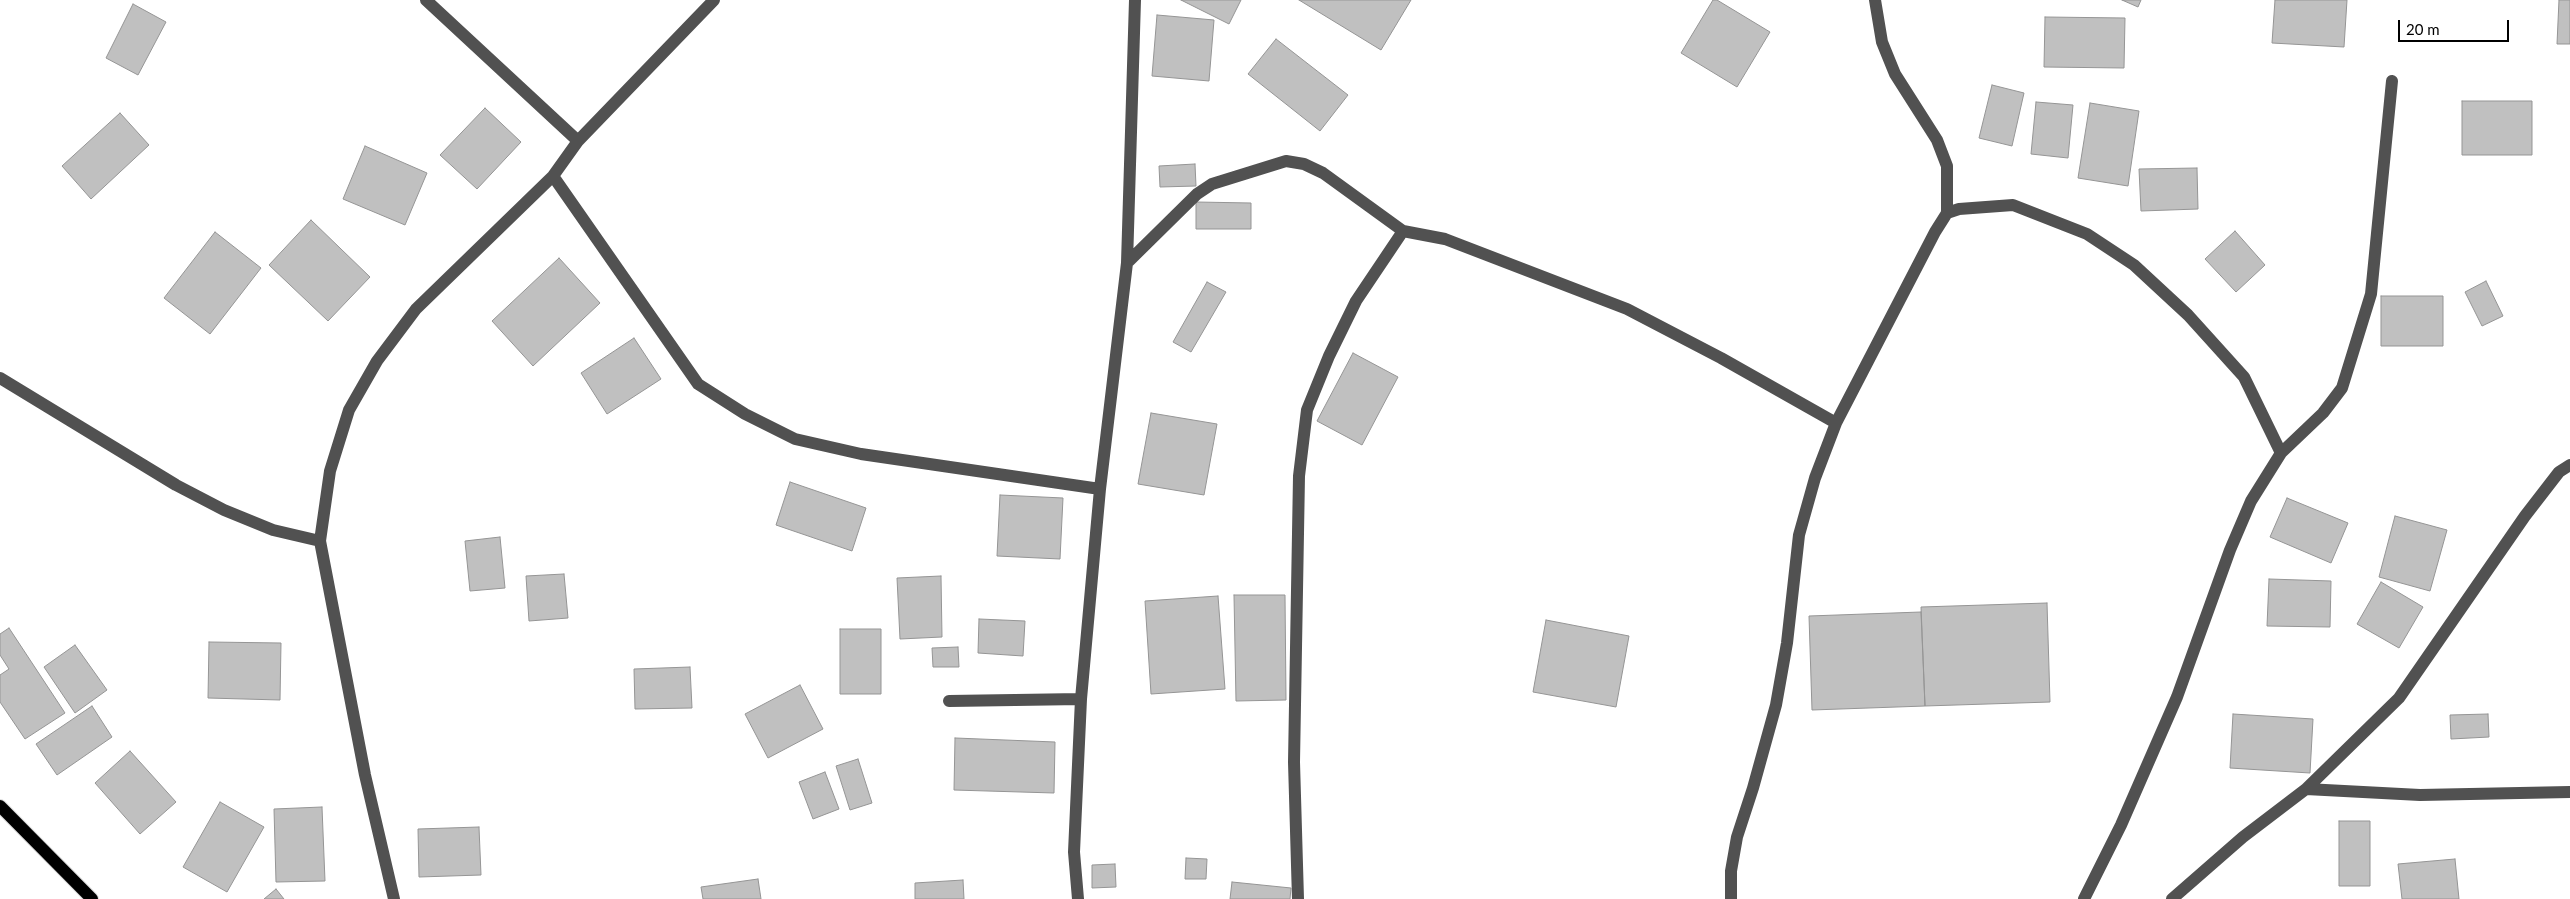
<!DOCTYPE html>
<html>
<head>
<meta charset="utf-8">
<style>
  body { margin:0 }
  #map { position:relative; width:2570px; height:899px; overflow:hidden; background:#fff; font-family:Lato,sans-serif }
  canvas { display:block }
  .scale { position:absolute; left:2398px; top:20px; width:111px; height:22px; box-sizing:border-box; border:2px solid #000; border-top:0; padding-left:6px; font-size:15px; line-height:18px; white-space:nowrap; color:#000; -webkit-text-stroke:4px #fff; paint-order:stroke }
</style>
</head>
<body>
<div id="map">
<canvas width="2570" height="899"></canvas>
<div class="scale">20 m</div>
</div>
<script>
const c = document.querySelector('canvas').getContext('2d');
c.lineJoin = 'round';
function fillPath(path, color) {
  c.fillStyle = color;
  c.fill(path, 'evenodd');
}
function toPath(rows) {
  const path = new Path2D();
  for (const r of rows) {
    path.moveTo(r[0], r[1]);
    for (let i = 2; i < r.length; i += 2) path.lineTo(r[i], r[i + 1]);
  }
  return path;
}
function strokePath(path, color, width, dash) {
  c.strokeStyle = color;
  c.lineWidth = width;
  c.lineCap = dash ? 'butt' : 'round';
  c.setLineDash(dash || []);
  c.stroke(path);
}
const building = toPath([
  [1181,0,1241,0,1229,24,1181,0],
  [1299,0,1411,0,1381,50,1299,0],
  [1713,0,1717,0,1770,32,1737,87,1681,53,1713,0],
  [2122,0,2141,0,2138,7,2122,0],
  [2275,0,2347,0,2344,47,2272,43,2275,0],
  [2559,0,2570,0,2570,44,2557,44,2559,0],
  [133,4,166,22,138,75,106,58,133,4],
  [1157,15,1214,20,1209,81,1152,76,1157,15],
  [2045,17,2125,18,2124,68,2044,67,2045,17],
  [1276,39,1348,95,1320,131,1248,74,1276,39],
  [1992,85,2024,93,2012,146,1979,138,1992,85],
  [2462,101,2532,101,2532,155,2462,155,2462,101],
  [2036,102,2073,105,2068,158,2031,154,2036,102],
  [2090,103,2139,111,2128,186,2078,178,2090,103],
  [485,108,521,142,477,189,440,155,485,108],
  [120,113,149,145,91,199,62,166,120,113],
  [365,146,427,173,405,225,343,199,365,146],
  [1195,164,1196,186,1160,187,1159,166,1195,164],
  [2197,168,2198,209,2141,211,2139,169,2197,168],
  [1196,202,1251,203,1251,229,1196,229,1196,202],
  [311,220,370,277,328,321,269,265,311,220],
  [2235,231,2265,265,2236,292,2205,259,2235,231],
  [215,232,261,268,210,334,164,298,215,232],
  [559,258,600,303,533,366,492,321,559,258],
  [2486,281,2503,316,2482,326,2465,292,2486,281],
  [1207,282,1226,292,1191,352,1173,342,1207,282],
  [2381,296,2443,296,2443,346,2381,346,2381,296],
  [634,338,661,379,607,414,581,373,634,338],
  [1353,353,1398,377,1362,445,1317,421,1353,353],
  [1151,413,1217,424,1204,495,1138,484,1151,413],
  [790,482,866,508,852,551,776,525,790,482],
  [1000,495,1063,498,1060,559,997,556,1000,495],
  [2287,498,2348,523,2331,563,2270,537,2287,498],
  [2395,516,2447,530,2430,591,2379,577,2395,516],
  [500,537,505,588,470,591,465,541,500,537],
  [564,574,568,618,529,621,526,576,564,574],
  [941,576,942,637,900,639,897,578,941,576],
  [2269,579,2331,581,2330,627,2267,626,2269,579],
  [2381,582,2423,607,2399,648,2357,624,2381,582],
  [1234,595,1285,595,1286,700,1236,701,1234,595],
  [1218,596,1225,689,1151,694,1145,601,1218,596],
  [2047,603,2050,702,1925,706,1921,607,2047,603],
  [1921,612,1925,706,1812,710,1809,616,1921,612],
  [979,619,1025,621,1023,656,978,653,979,619],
  [1546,620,1629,636,1616,707,1533,692,1546,620],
  [9,628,65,713,25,739,0,702,0,675,9,669,0,655,0,634,9,628],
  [840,629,881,629,881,694,840,694,840,629],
  [209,642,281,643,280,700,208,698,209,642],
  [75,645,107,690,75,713,44,667,75,645],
  [958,647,959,667,933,667,932,648,958,647],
  [690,667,692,708,635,709,634,669,690,667],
  [800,685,823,729,768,758,745,714,800,685],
  [92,706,112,737,57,775,36,744,92,706],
  [2233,714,2313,719,2310,773,2230,768,2233,714],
  [2488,714,2489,737,2451,739,2450,715,2488,714],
  [955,738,1055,742,1054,793,954,790,955,738],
  [130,751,176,802,140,834,95,783,130,751],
  [858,759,872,803,850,810,836,766,858,759],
  [825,772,839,809,813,819,799,782,825,772],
  [220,802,264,827,227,892,183,867,220,802],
  [322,807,325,881,276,882,274,809,322,807],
  [2339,821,2370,821,2370,886,2339,886,2339,821],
  [479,827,481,875,419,877,418,829,479,827],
  [1186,858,1207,859,1206,879,1185,879,1186,858],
  [2455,859,2459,899,2402,899,2398,864,2455,859],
  [1115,864,1116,887,1092,888,1092,865,1115,864],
  [758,879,761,899,703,899,701,887,758,879],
  [963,880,964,899,915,899,915,883,963,880],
  [1232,882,1291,888,1290,899,1230,899,1232,882],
  [276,889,284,899,264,899,276,889]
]);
fillPath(building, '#c0c0c0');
strokePath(building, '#959595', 1);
const major = toPath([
  [0,806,92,899]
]);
strokePath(major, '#dbdbdb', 14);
strokePath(toPath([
  [426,0,578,141],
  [1875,0,1882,42,1895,74,1937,140,1947,166,1947,213],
  [553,176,698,384,745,414,795,439,861,454,1100,489],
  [1127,263,1197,194,1212,184,1286,161,1304,164,1323,173,1403,231],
  [0,378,176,485,224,510,273,530,320,541],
  [949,701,1081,699],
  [2306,789,2420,795,2570,792],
  [394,899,365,775,320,541,330,471,349,410,377,361,416,309,553,176,578,141,714,0],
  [1078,899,1074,852,1081,699,1100,489,1127,263,1135,0],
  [1298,899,1294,762,1299,476,1307,410,1329,356,1356,301,1403,231,1445,239,1627,309,1721,358,1836,423],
  [1731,899,1731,871,1737,837,1753,788,1776,705,1787,643,1799,535,1815,478,1836,423,1935,232,1947,213,1959,209,2013,205,2087,234,2134,265,2188,315,2244,377,2281,453],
  [2084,899,2121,825,2177,697,2230,550,2251,501,2281,453,2323,413,2342,388,2371,294,2392,81],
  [2172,899,2243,837,2306,789,2399,698,2525,516,2559,472,2570,465]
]), '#515151', 12);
strokePath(major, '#000', 12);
</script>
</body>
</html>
